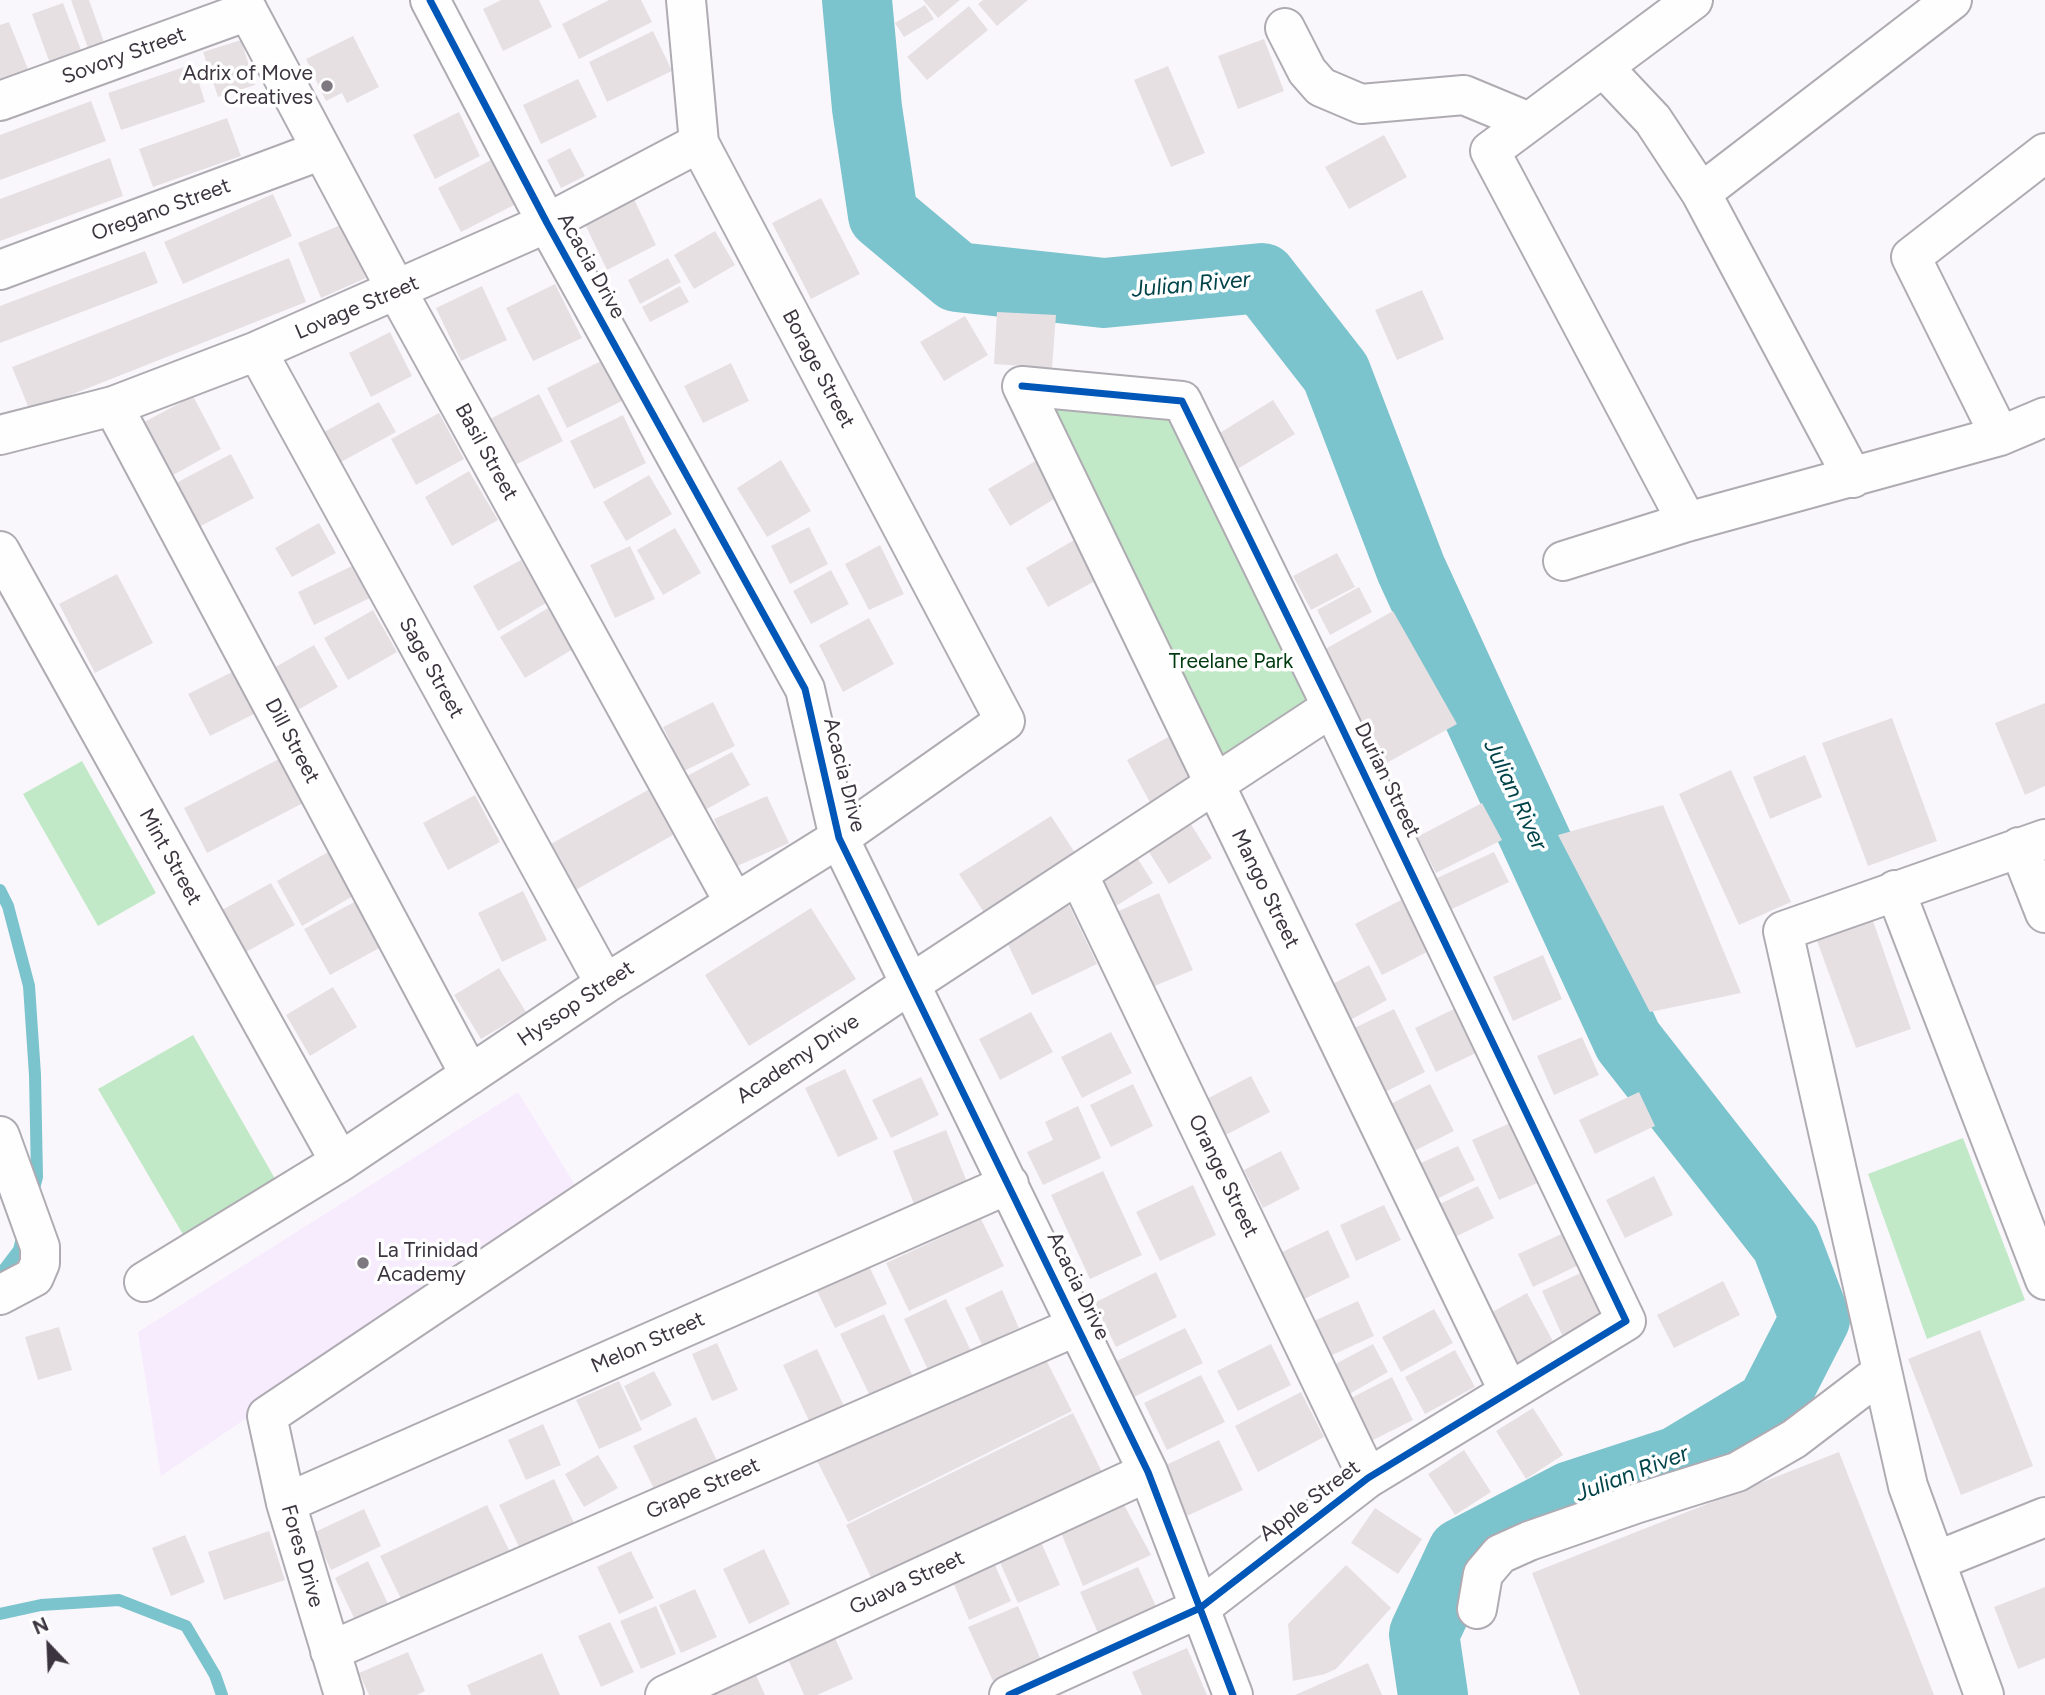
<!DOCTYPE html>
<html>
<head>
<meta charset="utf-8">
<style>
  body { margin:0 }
  #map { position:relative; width:2045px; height:1695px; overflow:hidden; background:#faf7fc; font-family:Figtree,sans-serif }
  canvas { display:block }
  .north { position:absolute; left:14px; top:1611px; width:70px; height:70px; -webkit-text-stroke:5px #fff; paint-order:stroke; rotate:337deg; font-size:19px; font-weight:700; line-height:28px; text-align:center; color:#3c353f }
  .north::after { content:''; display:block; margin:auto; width:24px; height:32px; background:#3c353f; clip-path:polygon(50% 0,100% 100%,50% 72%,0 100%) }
</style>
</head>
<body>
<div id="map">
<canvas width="2045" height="1695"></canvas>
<div class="north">N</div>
</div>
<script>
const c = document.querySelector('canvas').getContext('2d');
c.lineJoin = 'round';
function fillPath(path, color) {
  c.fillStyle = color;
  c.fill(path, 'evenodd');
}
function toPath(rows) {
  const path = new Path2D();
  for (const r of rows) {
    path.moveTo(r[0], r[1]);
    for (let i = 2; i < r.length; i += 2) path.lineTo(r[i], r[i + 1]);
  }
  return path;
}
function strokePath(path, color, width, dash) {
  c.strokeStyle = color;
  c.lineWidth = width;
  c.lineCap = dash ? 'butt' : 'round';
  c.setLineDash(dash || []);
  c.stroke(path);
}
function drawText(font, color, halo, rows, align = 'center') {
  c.font = font + ' Figtree,sans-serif';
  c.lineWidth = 7;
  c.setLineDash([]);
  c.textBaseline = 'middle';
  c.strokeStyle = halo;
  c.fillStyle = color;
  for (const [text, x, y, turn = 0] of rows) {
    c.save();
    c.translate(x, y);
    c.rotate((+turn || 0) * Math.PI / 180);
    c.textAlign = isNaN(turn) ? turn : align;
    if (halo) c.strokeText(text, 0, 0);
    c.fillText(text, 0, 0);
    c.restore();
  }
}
fillPath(toPath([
  [518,1092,580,1193,161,1476,138,1332]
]), '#f7ecfd');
fillPath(toPath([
  [1038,399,1173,413,1318,704,1218,771],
  [82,761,156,893,98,926,23,794],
  [193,1035,278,1184,185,1238,98,1089],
  [1963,1138,2025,1300,1927,1339,1868,1174]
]), '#c1e9c7');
strokePath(toPath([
  [0,890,8,906,29,986,35,1075,37,1177,32,1196],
  [0,1275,19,1250,24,1230],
  [0,1614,41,1605,119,1600,186,1626,215,1675,222,1695]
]), '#7bc3cd', 12);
strokePath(toPath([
  [857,0,867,108,883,215,957,277,1104,293,1262,278,1336,373,1411,569,1628,1041,1786,1243,1815,1319,1771,1405,1678,1461,1571,1496,1462,1553,1424,1634,1433,1695]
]), '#7bc3cd', 70);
fillPath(toPath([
  [71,0,89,0,105,45,89,51],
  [501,0,539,0,552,27,503,51,483,9],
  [609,0,641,0,652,22,579,59,562,24],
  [923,0,960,0,938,18],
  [983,0,1028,0,997,26,978,4],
  [63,3,84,58,52,69,32,14],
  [925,5,934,19,904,37,895,23],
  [969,6,988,30,927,80,907,57],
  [9,22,30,74,0,86,0,25],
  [653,31,672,71,607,102,589,62],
  [353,36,379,87,347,103,342,93,326,101,306,59],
  [1264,39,1284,91,1238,109,1218,56],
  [241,40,255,85,218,97,203,52],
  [193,64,205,102,121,130,108,93],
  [1168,66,1205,153,1171,167,1134,80],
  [578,79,597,117,541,144,523,105],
  [91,101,106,141,0,180,0,135],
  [459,112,480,156,435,179,413,135],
  [227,118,241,156,153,187,139,149],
  [1384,135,1407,177,1349,209,1325,167],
  [570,148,585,176,561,188,547,160],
  [110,158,123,196,0,241,0,199],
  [493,159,516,204,461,232,438,188],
  [273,194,292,236,183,284,164,242],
  [632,195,656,245,607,270,583,220],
  [821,198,860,274,811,299,772,223],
  [343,224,366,278,321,298,298,243],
  [715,231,735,265,694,289,674,255],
  [145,251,158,283,0,343,0,306],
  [289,258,306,302,30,411,12,367],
  [668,258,681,282,640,304,628,280],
  [555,284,582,338,533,361,506,308],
  [482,286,507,340,461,361,436,308],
  [680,286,689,302,650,322,642,307],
  [1422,290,1444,339,1397,360,1375,310],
  [997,312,1056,315,1052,368,994,364],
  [965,316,988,355,944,381,920,342],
  [390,332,412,376,371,397,349,353],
  [603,360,624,400,567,428,547,388],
  [731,363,749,401,703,423,684,386],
  [539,394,563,441,511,467,488,420],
  [193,396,221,449,162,481,133,428],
  [1273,400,1295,434,1231,473,1210,439],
  [379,402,396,432,341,462,324,432],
  [439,413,464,459,416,485,391,439],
  [623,415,646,463,594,489,570,441],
  [231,454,254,498,199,527,176,483],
  [781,460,811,511,767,537,737,488],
  [1037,460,1059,496,1010,526,988,489],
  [469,471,498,520,452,546,425,497],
  [649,475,672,514,626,541,603,502],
  [319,523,336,553,292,577,275,548],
  [809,527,828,564,790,584,771,546],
  [675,528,701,573,663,595,637,550],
  [1081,536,1104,576,1048,607,1026,568],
  [880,545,904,594,869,610,845,564],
  [630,546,655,599,615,618,590,565],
  [1337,553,1355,587,1311,610,1293,576],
  [521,560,546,603,498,631,473,586],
  [354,565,370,598,314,625,298,592],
  [831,570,849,604,811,624,793,591],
  [117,574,153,643,95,673,59,604],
  [1359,587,1372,612,1330,635,1317,610],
  [548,608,573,649,525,678,500,637],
  [373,610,397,652,348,680,324,638],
  [1393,611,1457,724,1383,765,1320,652],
  [869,618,894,664,843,692,819,645],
  [314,645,338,687,296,711,272,669],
  [232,672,254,714,210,736,188,694],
  [713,702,735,746,684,771,663,727],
  [2045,703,2045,786,2025,795,1995,723],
  [1892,718,1937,841,1868,866,1822,743],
  [1179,731,1205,779,1153,808,1127,760],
  [732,752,750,785,705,810,687,776],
  [1805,755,1822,797,1770,819,1753,777],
  [279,759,303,803,207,853,184,808],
  [1731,770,1791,902,1739,925,1679,794],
  [648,790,673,835,574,891,549,845],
  [475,795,500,842,448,870,423,823],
  [767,796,789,843,735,867,714,819],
  [1482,803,1502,840,1436,873,1417,837],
  [1663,805,1741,993,1650,1012,1558,835],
  [1051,816,1079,859,987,917,959,874],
  [1187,818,1212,858,1169,884,1144,844],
  [1133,851,1153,883,1116,906,1096,873],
  [328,852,353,896,302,926,277,881],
  [1494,852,1509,882,1452,909,1437,878],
  [271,883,295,925,246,952,222,910],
  [523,891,547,940,502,962,478,913],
  [1159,893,1193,970,1145,990,1112,914],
  [1403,899,1429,951,1382,975,1355,924],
  [358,900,383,946,330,975,304,929],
  [1069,905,1097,964,1032,995,1004,936],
  [811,908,856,979,749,1046,705,975],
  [1872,918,1911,1029,1856,1048,1816,938],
  [1543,955,1562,999,1513,1021,1493,977],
  [1369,965,1387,1000,1343,1024,1325,988],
  [499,968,526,1012,481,1039,454,995],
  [333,987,357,1027,310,1056,286,1015],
  [1456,1008,1478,1052,1436,1072,1415,1028],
  [1394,1009,1425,1072,1375,1097,1344,1033],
  [1031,1012,1053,1052,1000,1080,979,1039],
  [1111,1032,1132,1073,1082,1098,1061,1057],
  [1582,1037,1599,1075,1554,1095,1537,1056],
  [845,1069,878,1139,838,1157,805,1088],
  [1251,1076,1270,1112,1218,1139,1199,1103],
  [921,1077,939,1115,891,1138,872,1100],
  [1133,1084,1153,1126,1111,1147,1090,1105],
  [1430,1084,1454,1131,1406,1155,1383,1108],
  [1639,1092,1655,1126,1595,1154,1579,1120],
  [1078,1106,1101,1158,1043,1185,1027,1152,1053,1140,1045,1122],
  [1517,1120,1544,1180,1499,1200,1472,1140],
  [946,1130,971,1192,918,1214,893,1151],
  [1458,1146,1475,1180,1425,1205,1408,1169],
  [1281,1151,1300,1189,1263,1208,1244,1170],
  [1103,1171,1142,1255,1090,1279,1051,1195],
  [1654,1176,1673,1215,1625,1238,1606,1200],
  [1193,1185,1216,1235,1160,1261,1136,1212],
  [1478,1186,1494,1218,1445,1242,1429,1209],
  [1384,1205,1401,1240,1356,1261,1340,1225],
  [981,1219,1004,1266,909,1311,886,1263],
  [1328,1230,1350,1277,1298,1302,1276,1255],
  [1568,1231,1583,1263,1533,1287,1518,1254],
  [869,1266,887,1304,835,1328,817,1291],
  [1587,1270,1607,1314,1562,1335,1542,1291],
  [1156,1272,1177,1317,1116,1347,1094,1303],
  [1723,1281,1740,1315,1674,1348,1657,1315],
  [1002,1290,1019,1328,982,1345,965,1308],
  [1527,1293,1555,1345,1510,1369,1483,1317],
  [946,1299,971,1351,929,1372,904,1319],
  [1358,1301,1374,1336,1328,1357,1312,1322],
  [1434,1309,1453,1343,1401,1372,1382,1337],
  [884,1314,913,1377,871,1398,840,1334],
  [59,1327,72,1370,38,1380,25,1337],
  [1185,1328,1203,1363,1134,1397,1117,1361],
  [1980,1330,2033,1466,1961,1495,1908,1359],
  [717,1343,738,1390,712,1401,692,1354],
  [1271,1344,1291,1385,1238,1411,1217,1371],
  [1373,1344,1388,1372,1344,1397,1328,1368],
  [817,1349,844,1406,810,1423,783,1365],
  [1041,1350,1072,1411,848,1522,817,1461],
  [1455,1350,1475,1387,1425,1414,1405,1377],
  [654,1371,672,1405,641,1421,624,1386],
  [1201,1375,1225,1422,1167,1450,1144,1403],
  [1392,1377,1413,1420,1369,1442,1349,1399],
  [619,1381,642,1430,599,1449,576,1400],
  [1301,1392,1324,1437,1258,1472,1235,1426],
  [1533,1408,1563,1455,1526,1479,1496,1431],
  [1073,1413,1102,1472,874,1584,846,1525],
  [696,1417,720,1467,658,1497,633,1446],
  [543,1424,561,1465,526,1480,508,1440],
  [1219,1440,1243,1490,1187,1516,1164,1466],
  [1464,1450,1491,1492,1455,1515,1428,1474],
  [1839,1452,1934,1695,1580,1695,1532,1573],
  [598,1455,618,1488,584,1507,565,1474],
  [554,1479,575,1525,521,1551,499,1505],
  [1122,1501,1151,1555,1083,1586,1059,1528],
  [487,1505,511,1554,404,1605,380,1556],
  [1375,1508,1422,1539,1398,1574,1351,1543],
  [364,1509,381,1546,331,1570,313,1533],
  [269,1531,285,1580,224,1600,208,1552],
  [185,1535,205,1582,171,1596,152,1548],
  [1040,1540,1060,1585,1018,1603,998,1558],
  [764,1549,790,1604,749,1624,723,1569],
  [631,1551,654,1598,619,1614,597,1567],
  [368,1561,389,1606,356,1622,335,1578],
  [994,1563,1011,1601,969,1620,953,1582],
  [1346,1565,1391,1608,1336,1669,1325,1674,1293,1681,1288,1624],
  [1138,1567,1160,1615,1101,1640,1080,1592],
  [2045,1587,2045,1658,2018,1669,1994,1607],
  [695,1589,717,1637,681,1653,659,1605],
  [656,1606,676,1654,641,1669,620,1621],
  [1018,1606,1041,1660,993,1681,968,1627],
  [610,1622,634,1672,601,1687,578,1636],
  [831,1629,853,1679,817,1695,804,1695,784,1650],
  [1187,1648,1207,1695,1142,1695,1132,1672],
  [408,1652,425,1691,417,1695,369,1695,359,1673],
  [542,1653,560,1695,471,1695,467,1685],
  [1368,1663,1382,1695,1295,1695],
  [755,1673,765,1695,705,1695]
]), '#e6e0e3');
const minor = toPath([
  [242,0,397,291,734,902],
  [430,0,547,223,805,689,839,838,1148,1472,1233,1695],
  [1285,28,1307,71,1321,87,1361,104,1464,95,1529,122],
  [1603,67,1653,120,1701,193],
  [0,101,248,11],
  [0,270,322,150],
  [257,351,605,984],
  [1022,386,1509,1392],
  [113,406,470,1075],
  [0,435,113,406,257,351,547,223,699,143],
  [2000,436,1911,257,2045,153],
  [1853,478,1701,193,1952,0],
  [1687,522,1490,151,1693,0],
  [0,551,340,1162],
  [1563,561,1687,522,2000,436,2045,417],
  [2019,847,2045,913],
  [1078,874,1368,1478],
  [1895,890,2045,1280],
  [0,1136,40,1247,40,1263,34,1277,0,1295],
  [144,1282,340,1162,605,984,839,838,1005,721,699,143,686,0],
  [286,1503,1009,1184],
  [1936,1561,2045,1517],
  [1477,1609,1483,1574,1500,1554,1529,1541,1638,1503,1737,1472,1794,1439,1882,1372],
  [330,1651,1077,1326],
  [344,1695,286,1503,267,1416,912,983,1332,707],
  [665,1695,1148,1472],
  [1009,1695,1200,1608,1368,1478,1626,1321,1332,707,1182,401,1022,386],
  [1984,1695,1908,1486,1783,931,2045,839]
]);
strokePath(minor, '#afabb2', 42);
strokePath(minor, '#fefeff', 38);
strokePath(toPath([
  [430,0,547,223,805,689,839,838,1148,1472,1233,1695],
  [1009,1695,1200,1608,1368,1478,1626,1321,1332,707,1182,401,1022,386]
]), '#0057b8', 7);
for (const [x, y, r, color] of [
  [327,86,7,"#7e7981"],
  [363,1263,7,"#7e7981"]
]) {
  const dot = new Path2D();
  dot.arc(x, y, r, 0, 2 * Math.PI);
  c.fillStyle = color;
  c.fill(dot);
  strokePath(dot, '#fff', 2.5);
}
drawText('21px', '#3c353f', '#fff', [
  ["Sovory Street",124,56,-20],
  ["Oregano Street",161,210,-20],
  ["Acacia Drive",591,266,61],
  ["Lovage Street",357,308,-23],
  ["Borage Street",818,369,62],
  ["Basil Street",486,452,61],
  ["Sage Street",431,668,61],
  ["Dill Street",292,741,62],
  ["Acacia Drive",844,775,76],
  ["Durian Street",1387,780,64],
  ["Mint Street",170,857,61],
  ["Mango Street",1265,889,64],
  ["Hyssop Street",576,1004,-34],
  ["Academy Drive",798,1059,-34],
  ["Orange Street",1223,1176,64],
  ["Acacia Drive",1078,1286,64],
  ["Melon Street",648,1343,-24],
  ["Grape Street",703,1489,-24],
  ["Apple Street",1310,1501,-37],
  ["Fores Drive",302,1556,74],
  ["Guava Street",907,1583,-25]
]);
drawText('21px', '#3c353f', '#fff', [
  ["Adrix of Move",313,74],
  ["Creatives",313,98],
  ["La Trinidad",377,1251,"left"],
  ["Academy",377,1275,"left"]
], 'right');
drawText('21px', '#003a0f', '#fff', [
  ["Treelane Park",1231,662]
]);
drawText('italic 23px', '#00444a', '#fff', [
  ["Julian River",1191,285,-5],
  ["Julian River",1515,795,65],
  ["Julian River",1632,1474,-21]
]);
</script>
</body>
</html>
